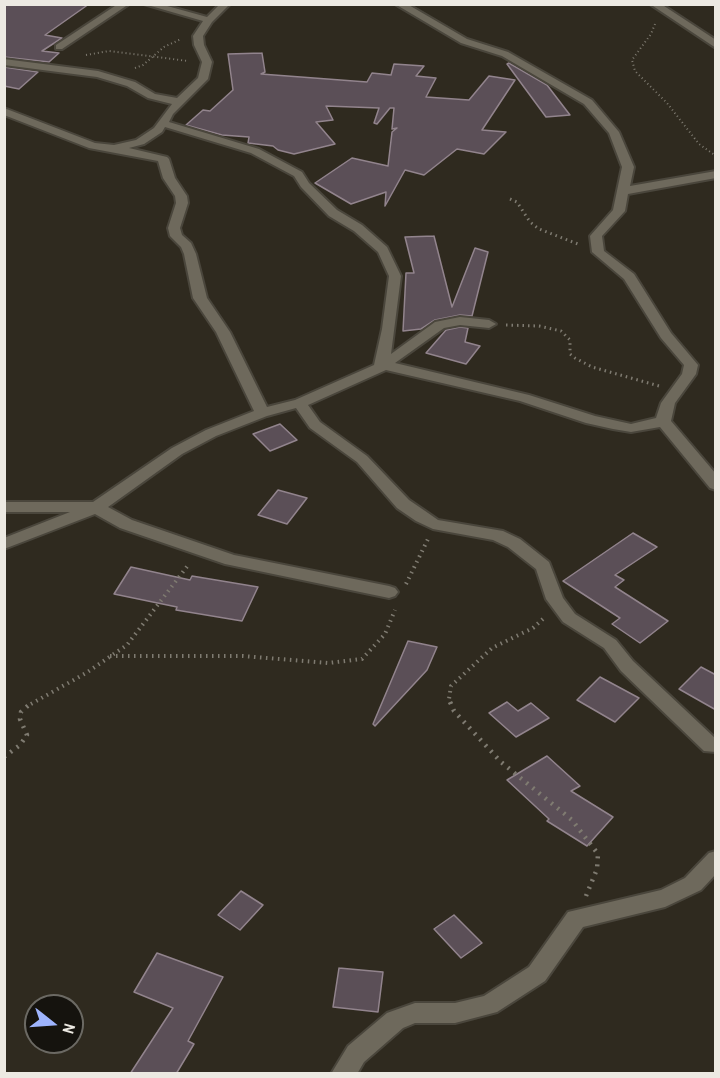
<!DOCTYPE html>
<html>
<head>
<meta charset="utf-8">
<style>
  body { margin:0 }
  #map { position:relative; width:720px; height:1078px; overflow:hidden; background:#2f2a1f; font-family:"Archivo Narrow",sans-serif }
  canvas { display:block }
  .frame { position:absolute; inset:0; border:6px solid #ece9e2; pointer-events:none }
  .north { position:absolute; left:24px; top:994px; width:60px; height:60px; box-sizing:border-box; background:#15130e; border:2px solid #6b6963; border-radius:50%; rotate:107deg; font-size:16px; font-weight:700; line-height:24px; text-align:center; color:#ece9e2 }
  .north::after { content:''; display:block; margin:auto; width:21px; height:27px; background:#9eb4fd; clip-path:polygon(50% 0,100% 100%,50% 72%,0 100%) }
</style>
</head>
<body>
<div id="map">
<canvas width="720" height="1078"></canvas>
<div class="frame"></div>
<div class="north">N</div>
</div>
<script>
const c = document.querySelector('canvas').getContext('2d');
c.lineJoin = 'round';
function fillPath(path, color) {
  c.fillStyle = color;
  c.fill(path, 'evenodd');
}
function toPath(rows) {
  const path = new Path2D();
  for (const r of rows) {
    path.moveTo(r[0], r[1]);
    for (let i = 2; i < r.length; i += 2) path.lineTo(r[i], r[i + 1]);
  }
  return path;
}
function strokePath(path, color, width, dash) {
  c.strokeStyle = color;
  c.lineWidth = width;
  c.lineCap = dash ? 'butt' : 'round';
  c.setLineDash(dash || []);
  c.stroke(path);
}
const building = toPath([
  [4,4,89,4,45,35,62,38,42,51,59,53,49,62,4,57,4,4],
  [262,53,265,72,261,74,367,82,372,73,391,75,394,64,424,66,416,76,436,78,426,97,469,100,489,76,515,80,482,130,506,132,484,154,457,149,424,175,405,170,385,206,386,192,351,204,315,183,352,158,388,166,392,132,397,128,392,129,394,108,390,108,377,124,374,123,379,108,326,106,333,120,316,122,335,144,294,154,278,150,273,146,248,143,249,137,222,135,186,125,203,110,210,111,233,90,228,54,262,53],
  [509,63,547,85,570,115,546,117,507,64,509,63],
  [4,67,38,72,19,89,4,86,4,67],
  [434,236,452,307,475,248,488,252,472,316,460,315,435,320,421,329,403,331,406,273,414,273,405,237,434,236],
  [460,327,468,328,465,342,480,346,466,364,426,353,446,330,460,327],
  [280,424,297,440,270,451,253,434,280,424],
  [278,490,307,498,287,524,258,515,278,490],
  [633,533,657,547,615,575,624,580,615,587,668,621,640,643,612,624,620,618,563,581,633,533],
  [131,567,190,580,192,576,258,587,242,621,176,610,177,607,114,594,131,567],
  [408,641,437,647,427,670,375,726,373,724,408,641],
  [701,667,716,675,716,710,679,689,701,667],
  [600,677,639,698,615,722,577,700,600,677],
  [507,702,518,711,531,703,549,718,516,737,489,713,507,702],
  [547,756,580,786,571,791,613,817,587,846,547,821,549,819,507,780,547,756],
  [241,891,263,905,240,930,218,915,241,891],
  [454,915,482,943,461,958,434,929,454,915],
  [157,953,223,977,188,1041,194,1044,176,1074,130,1074,173,1008,134,992,157,953],
  [339,968,383,972,378,1012,333,1007,339,968]
]);
fillPath(building, '#5b4f57');
strokePath(building, '#92848d', 1.5);
const minor = toPath([
  [118,4,129,4,62,49,56,49,56,45,118,4],
  [144,4,160,4,207,17,220,4,230,4,212,22,203,36,204,45,212,62,208,79,173,114,169,122,259,149,302,172,309,183,337,210,362,225,387,247,401,276,391,354,435,322,460,317,489,320,496,324,489,328,460,325,444,328,395,363,529,395,595,416,631,424,656,418,661,403,682,374,684,365,661,338,624,279,592,252,590,236,613,210,622,167,609,133,584,104,502,56,461,43,395,4,407,4,467,39,508,52,592,100,619,132,634,167,630,186,716,171,716,178,628,194,625,211,602,236,604,251,634,274,671,333,698,365,696,374,675,403,671,421,716,474,716,490,710,488,660,427,631,432,613,429,586,423,520,401,386,370,308,405,320,422,367,456,409,500,428,513,438,520,503,531,520,539,549,562,563,598,575,614,616,640,633,661,716,739,716,752,704,751,621,671,604,648,563,622,546,599,536,569,508,547,493,540,433,529,416,521,397,508,357,462,310,428,296,408,267,416,216,436,182,454,108,507,132,520,234,555,389,586,395,588,398,592,395,596,389,598,225,564,120,528,95,514,4,549,4,538,70,512,4,512,4,502,93,502,172,448,206,430,254,411,216,332,193,298,184,254,181,247,170,236,168,228,176,203,175,196,163,178,158,161,89,148,4,115,4,108,95,143,114,145,136,140,154,128,172,104,148,98,127,86,97,77,4,65,4,59,98,71,135,82,155,94,177,98,198,78,202,62,194,45,193,36,203,21,144,4],
  [165,127,251,153,294,176,301,187,329,216,354,231,378,252,389,276,382,329,374,365,295,400,267,407,230,332,207,298,196,254,191,243,182,235,180,228,188,203,187,196,175,178,169,159,167,157,129,148,144,144,162,132,165,127],
  [650,4,661,4,716,40,716,48,650,4],
  [716,851,716,874,701,890,665,907,583,927,545,981,497,1012,455,1023,415,1023,403,1028,364,1062,357,1074,331,1074,348,1046,387,1013,415,1003,455,1003,484,996,529,967,568,912,661,890,685,878,709,853,716,851]
]);
strokePath(minor, '#4a463c', 4);
strokePath(toPath([
  [655,24,651,34,632,60,635,71,667,103,699,144,716,156],
  [86,55,109,51,188,61],
  [135,68,143,65,164,47,181,39]
]), '#7f7b71', 2, [1, 3]);
strokePath(toPath([
  [510,199,517,202,530,222,539,229,578,244],
  [506,325,539,326,561,331,570,340,570,354,575,358,592,367,659,386]
]), '#7f7b71', 3, [1.5, 4]);
strokePath(toPath([
  [406,584,428,539],
  [110,656,243,656,328,663,362,659,385,634,395,610],
  [31,704,86,673,127,645,189,564],
  [451,704,449,699,451,686,492,648,533,628,545,617]
]), '#7f7b71', 4, [1.5, 4.5]);
strokePath(toPath([
  [450,702,454,711,501,762,572,820,598,854,597,869,586,896],
  [4,757,20,745,27,735,20,719,21,712,32,702]
]), '#7f7b71', 4.5, [2, 6]);
fillPath(minor, '#6e695c');
</script>
</body>
</html>
